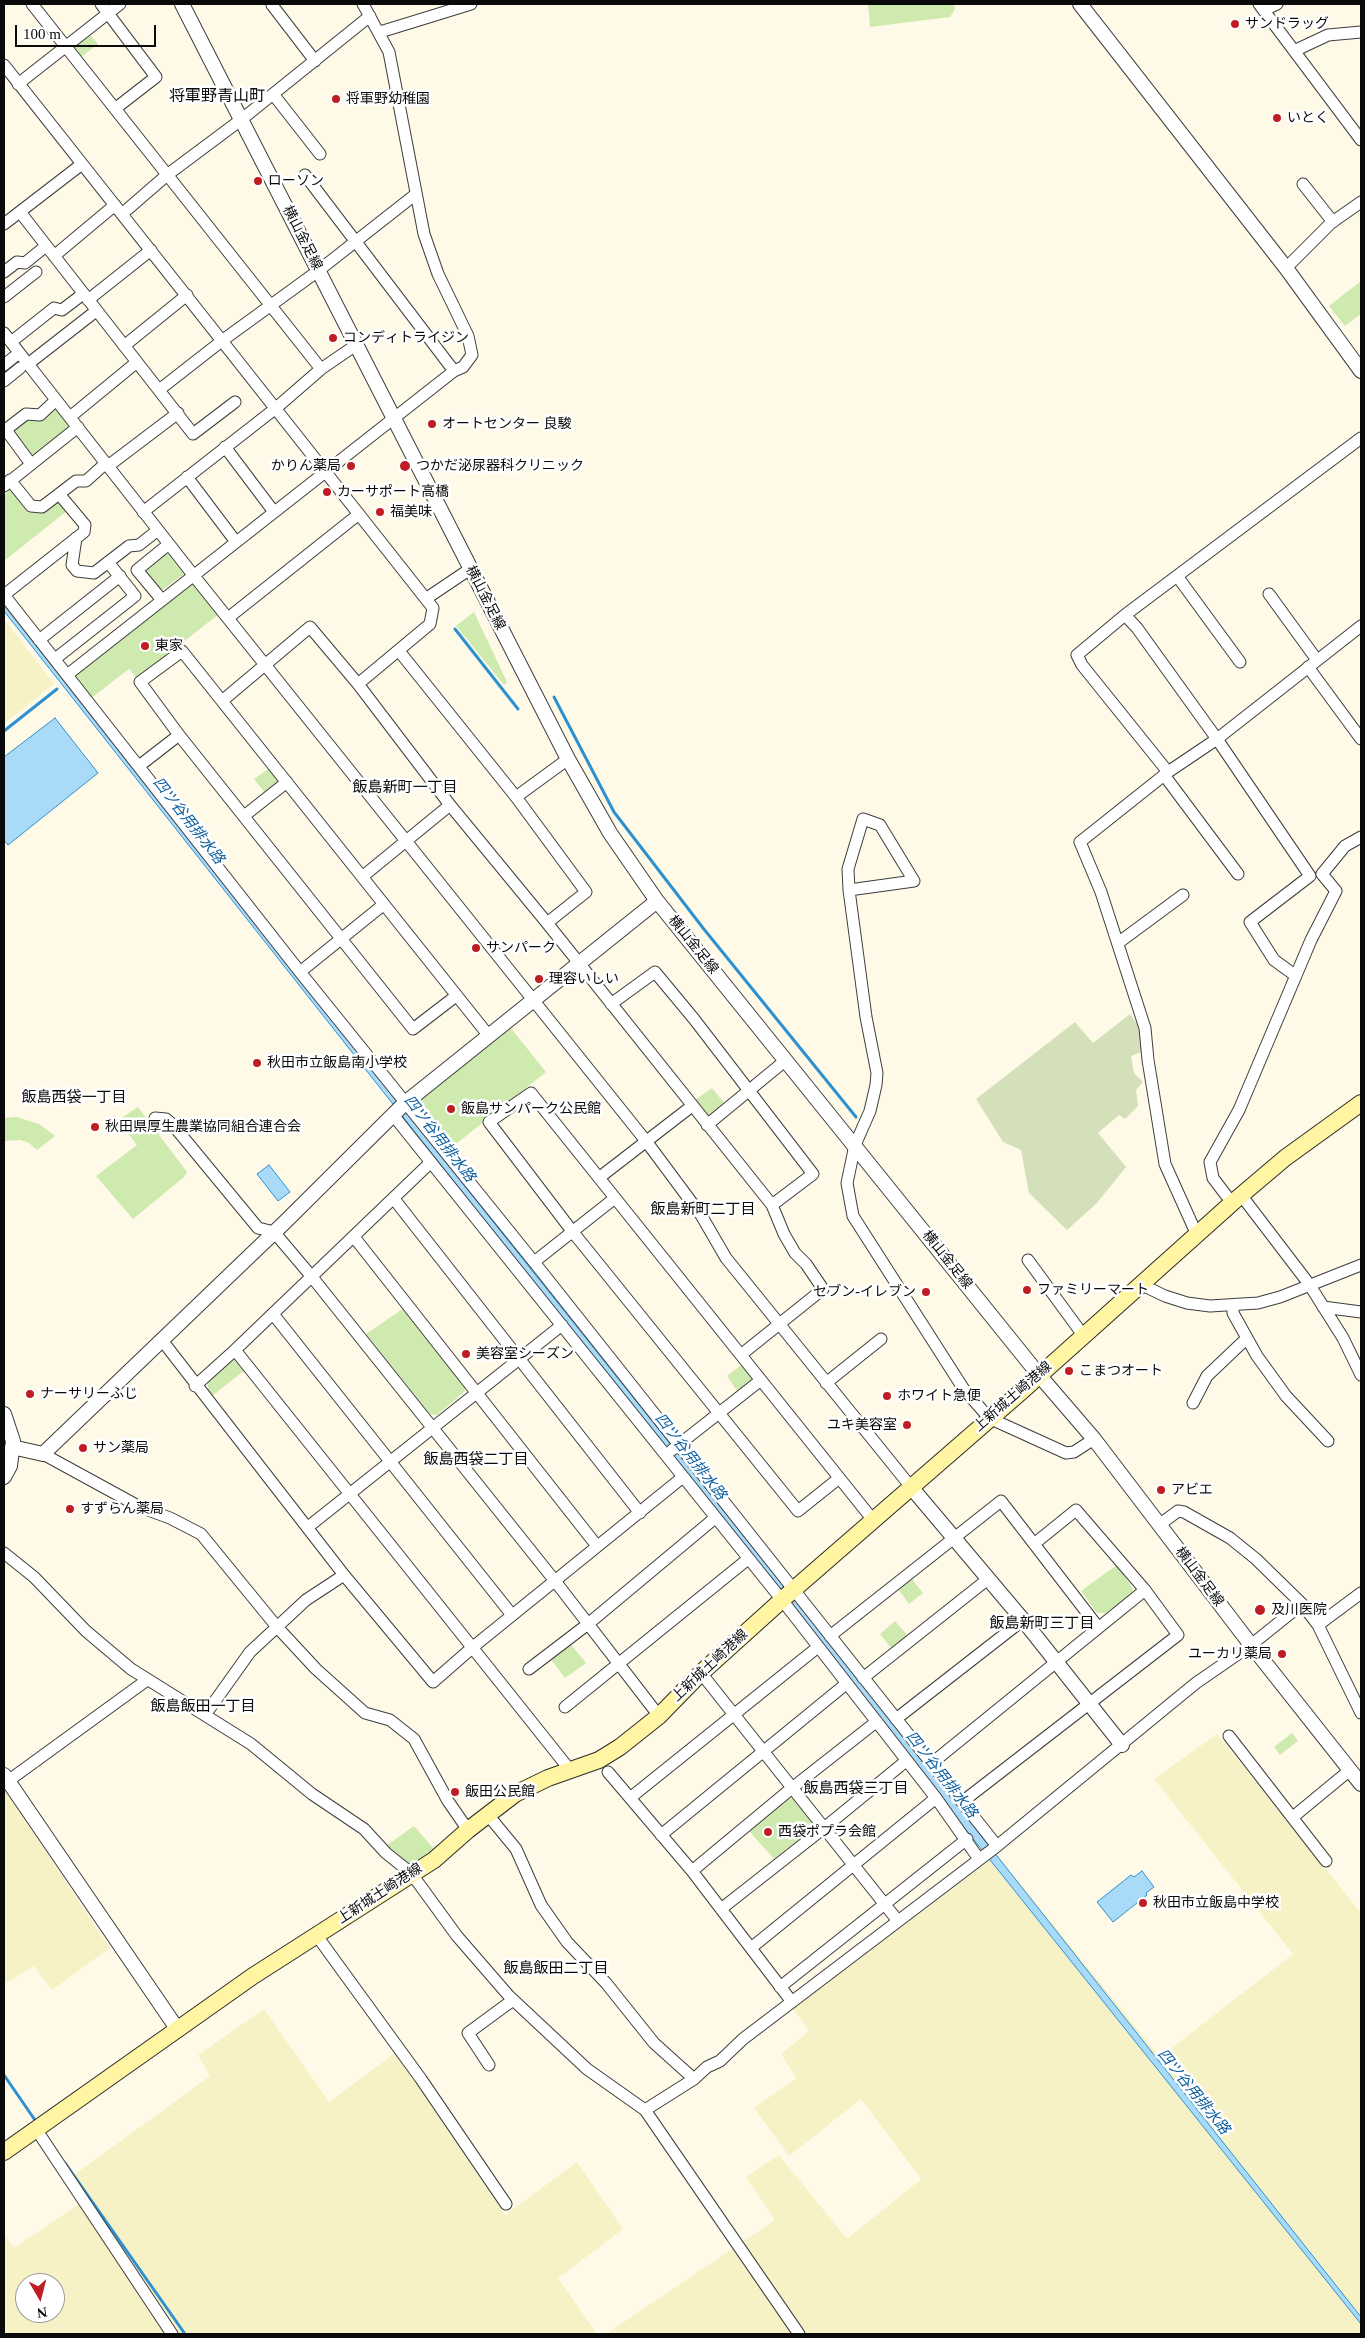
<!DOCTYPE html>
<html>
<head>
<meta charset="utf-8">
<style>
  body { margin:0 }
  #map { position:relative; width:1365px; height:2338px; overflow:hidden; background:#fffae7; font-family:"Times New Roman",serif }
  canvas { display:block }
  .frame { position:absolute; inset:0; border:5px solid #0a0a0a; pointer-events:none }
  .north { position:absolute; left:15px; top:2273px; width:50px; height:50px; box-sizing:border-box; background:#fff; border:1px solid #9d9d9d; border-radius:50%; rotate:172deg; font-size:14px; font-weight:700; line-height:20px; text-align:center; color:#0a0a0a }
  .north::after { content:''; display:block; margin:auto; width:18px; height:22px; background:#bf1d24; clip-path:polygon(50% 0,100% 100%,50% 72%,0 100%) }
  .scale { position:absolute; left:15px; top:25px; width:141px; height:22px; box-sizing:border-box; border:2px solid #0a0a0a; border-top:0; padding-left:6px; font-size:15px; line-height:18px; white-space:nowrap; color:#0a0a0a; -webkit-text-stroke:4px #fff; paint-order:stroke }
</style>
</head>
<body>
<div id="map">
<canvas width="1365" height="2338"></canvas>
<div class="frame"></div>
<div class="north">N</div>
<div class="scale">100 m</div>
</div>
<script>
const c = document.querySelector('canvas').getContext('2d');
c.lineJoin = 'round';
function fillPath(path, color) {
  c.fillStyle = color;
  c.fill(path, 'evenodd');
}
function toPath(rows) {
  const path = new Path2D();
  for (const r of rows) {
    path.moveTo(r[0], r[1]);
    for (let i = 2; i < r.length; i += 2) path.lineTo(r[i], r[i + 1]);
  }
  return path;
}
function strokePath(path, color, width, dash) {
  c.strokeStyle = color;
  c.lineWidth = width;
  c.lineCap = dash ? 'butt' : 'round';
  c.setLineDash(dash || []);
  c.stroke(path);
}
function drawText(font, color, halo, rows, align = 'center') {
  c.font = font + ' "Times New Roman","Noto Sans JP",serif';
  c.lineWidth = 5;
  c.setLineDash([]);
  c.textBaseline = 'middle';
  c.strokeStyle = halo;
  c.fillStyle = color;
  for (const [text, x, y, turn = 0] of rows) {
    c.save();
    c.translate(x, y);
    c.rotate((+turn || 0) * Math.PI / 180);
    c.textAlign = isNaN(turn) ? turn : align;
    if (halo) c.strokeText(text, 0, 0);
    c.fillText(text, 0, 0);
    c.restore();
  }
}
fillPath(toPath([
  [4,619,54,684,4,724],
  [1217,1734,1361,1913,1361,2334,606,2334,775,2220,746,2177,779,2155,847,2239,921,2179,861,2099,789,2156,754,2108,796,2078,781,2054,809,2031,793,2009,997,1855,1160,2057,1293,1954,1154,1779],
  [4,1789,110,1948,52,1990,34,1966,4,1984],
  [264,2009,329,2102,395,2053,505,2215,577,2162,623,2229,558,2278,597,2334,4,2334,4,2234,14,2248,82,2202,67,2180,210,2076,198,2055],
  [25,2283,55,2283,55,2313,25,2313]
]), '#f6f2c6');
fillPath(toPath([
  [868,4,954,4,955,9,950,17,870,27],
  [88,32,98,44,80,58,73,49,74,43],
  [1361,281,1361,314,1345,326,1329,306],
  [55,406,72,427,33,458,11,432,27,419],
  [11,489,28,511,44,511,59,501,67,511,4,561,4,495],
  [168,553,184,574,162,590,145,570],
  [194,582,219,614,137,678,129,669,90,699,72,677],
  [474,612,507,682,504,685,456,626],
  [271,767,280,779,279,784,266,794,254,779],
  [510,1027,546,1072,451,1148,419,1110,416,1101],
  [712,1088,726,1105,712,1117,707,1116,695,1100],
  [138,1107,187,1172,184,1177,133,1219,96,1176,137,1145,118,1120],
  [16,1117,39,1124,55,1136,37,1150,29,1143,20,1140,4,1141,4,1118],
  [404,1308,464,1385,465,1391,437,1415,430,1414,366,1334],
  [238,1359,246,1369,212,1396,208,1390,208,1380,231,1360],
  [744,1363,755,1378,739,1394,727,1376],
  [1117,1565,1133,1589,1132,1594,1105,1613,1097,1613,1081,1591],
  [912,1579,923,1593,909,1604,898,1589],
  [895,1621,908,1636,892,1649,880,1634],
  [569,1642,586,1663,565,1678,549,1657],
  [1292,1733,1298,1741,1280,1755,1274,1747],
  [794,1798,812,1823,813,1828,774,1859,749,1831,788,1799],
  [414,1826,435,1850,410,1867,386,1846]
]), '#ceeaaf');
fillPath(toPath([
  [1130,1014,1141,1029,1141,1052,1131,1056,1134,1073,1143,1082,1136,1090,1138,1106,1125,1119,1119,1115,1098,1133,1126,1167,1096,1204,1067,1230,1029,1193,1021,1150,1003,1142,976,1099,1075,1022,1093,1043]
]), '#d3e0b9');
const water = toPath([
  [4,601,318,1002,840,1657,1361,2317,1361,2324,911,1761,4,611,4,601],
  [55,718,98,773,8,845,4,840,4,757,55,718],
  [269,1165,290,1192,278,1201,257,1174,269,1165],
  [1142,1871,1154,1887,1146,1893,1147,1895,1113,1922,1097,1902,1131,1875,1134,1877,1142,1871]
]);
fillPath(water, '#a9dbf9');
strokePath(water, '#2c91d3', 1);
strokePath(toPath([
  [455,629,518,709],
  [554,697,614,812,703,928,856,1117],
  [4,731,57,689],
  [4,2075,37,2123],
  [65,2163,185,2334]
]), '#2c91d3', 3);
const minor = toPath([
  [32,4,321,369,356,345],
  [101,4,156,77,116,108],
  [363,4,389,52,424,234,438,274,468,336,472,355,463,367,454,371],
  [1259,4,1361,140],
  [272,5,315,61],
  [1264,10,1277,4],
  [380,32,471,4],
  [1294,51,1328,35,1361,32],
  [4,65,433,608,430,624,358,684],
  [18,84,120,4],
  [273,94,320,154],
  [1303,184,1333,222],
  [20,212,193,434,235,402],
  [122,214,167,175,242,119,370,16],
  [4,224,82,164],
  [54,256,115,205],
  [1286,268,1331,223,1361,202],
  [4,272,17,262,25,263,46,246],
  [4,297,36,272],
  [88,300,151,250],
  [96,311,28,364,194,576,646,1141,701,1215,726,1258,911,1487],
  [4,333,28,364],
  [11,342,54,308,62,310,83,294],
  [124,346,187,295],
  [4,365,19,353],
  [4,381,20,368],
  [159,390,223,340,318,271,416,194],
  [70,417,137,362],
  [6,430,31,464],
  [4,431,26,414,40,415,56,400],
  [225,447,274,512],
  [108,466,178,413],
  [187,477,236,542],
  [10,480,31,506,42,507,76,481,86,481,106,463],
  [4,486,78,427],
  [143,512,276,408,321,369],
  [76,538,72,565,77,571,94,573,129,546,139,545,158,530],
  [1177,576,1240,662],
  [1269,594,1317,660],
  [4,595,300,972,534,1262,997,1846],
  [4,595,84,532,85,525,59,494],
  [427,598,470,569],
  [162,600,137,570,169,544],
  [1125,615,1137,628,1217,739,1310,876,1250,922,1274,960,1296,976],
  [228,618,359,514],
  [39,640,120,576],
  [399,651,516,797,586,892,547,923],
  [55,659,135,596,108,562],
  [1308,667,1361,739],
  [67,675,454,371,305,175],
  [222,701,310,627,358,684,450,805,547,923,772,1205,784,1234,795,1253,806,1264,823,1289,742,1354],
  [139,766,179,735],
  [1168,772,1082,665,1077,655,1125,615,1361,438],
  [1164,775,1238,874],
  [516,797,568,759],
  [244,816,287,782],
  [362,877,450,805],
  [849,890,914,881,880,825,863,819,848,869,849,890,866,1017,877,1073,876,1085,870,1111,855,1145,847,1183,853,1216,963,1388,989,1418,1066,1453,1074,1452,1094,1439],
  [1118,943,1183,895],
  [300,972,383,905],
  [456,996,413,1029,179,735,140,682,182,651,489,1036],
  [611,1004,655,972,694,1019,813,1174,772,1205],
  [393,1115,782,1600,936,1798,979,1859],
  [155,1118,166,1119,173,1125,258,1228,274,1232,312,1277,555,1581,659,1716],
  [707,1125,786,1060],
  [600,1177,692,1106],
  [1241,1195,1309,1284,1343,1338,1361,1375],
  [394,1199,640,1513],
  [1232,1203,1213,1178,1210,1162,1239,1110,1311,940,1336,891,1322,874,1345,846,1361,837],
  [1197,1235,1165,1164,1148,1060,1145,1028,1101,892,1080,842,1168,772,1217,739,1361,626],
  [354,1237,597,1546],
  [1028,1260,1083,1335],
  [534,1262,615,1198],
  [1140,1284,1165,1296,1187,1303,1210,1306,1258,1303,1280,1297,1361,1265],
  [1233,1305,1233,1313,1257,1356,1286,1396,1328,1441],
  [1323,1307,1361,1312],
  [273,1314,512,1615],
  [161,1339,344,1575,433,1682,473,1647,683,1477],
  [235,1350,570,1770],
  [826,1383,881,1339],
  [195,1386,235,1350,431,1162],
  [1193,1403,1207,1376,1247,1338],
  [672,1450,761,1380],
  [43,1454,140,1507,170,1518,201,1534,277,1627,316,1669,365,1713,390,1720,414,1739,448,1801,468,1830],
  [838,1479,798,1511,572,1231,489,1122,531,1093,873,1520],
  [1159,1525,1178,1511,1184,1512,1230,1538,1256,1559,1302,1604,1318,1625,1361,1713],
  [308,1527,562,1325],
  [4,1553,34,1577,86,1631,131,1669,251,1744,312,1794,364,1829,386,1853,411,1873,457,1936,509,1996,587,2069,645,2110,799,2334],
  [1318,1625,1361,1593],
  [830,1636,1001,1501,1098,1627],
  [529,1669,588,1624,715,1518],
  [701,1673,898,1921],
  [863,1678,988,1579],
  [565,1707,748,1559],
  [205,1715,250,1652,306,1600,344,1575],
  [896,1719,1023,1620],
  [1229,1736,1326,1861],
  [932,1763,1145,1590],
  [608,1772,692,1871,792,2002],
  [8,1781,147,1680],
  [630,1798,818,1647],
  [962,1802,1178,1635,1145,1590,1076,1510,1034,1544],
  [488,1815,516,1849,541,1905,567,1942,606,1983,654,2043,694,2079],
  [1293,1817,1350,1770],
  [661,1835,846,1684],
  [692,1871,792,1788,876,1722],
  [721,1909,824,1828,906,1761],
  [317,1936,421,2079,506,2204],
  [751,1948,936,1798],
  [780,1987,967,1839],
  [489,2065,468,2033,513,2000],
  [645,2110,694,2079,707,2067,720,2061,743,2039,997,1846,1196,1683,1251,1645,1302,1604],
  [36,2129,172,2334]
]);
const tertiary = toPath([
  [182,4,568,759,610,833,657,901,1039,1375,1094,1439,1251,1645,1361,1784],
  [1080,4,1286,268,1361,371],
  [4,1414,13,1441,10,1466,4,1477],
  [12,1447,43,1454,284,1223,405,1103,657,901],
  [911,1487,1023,1620,1122,1745],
  [4,1775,178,2030]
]);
const secondary = toPath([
  [4,2152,253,1976,434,1860,468,1830,515,1794,548,1778,599,1760,620,1747,659,1716,701,1673,793,1590,1022,1391,1232,1203,1285,1158,1361,1103]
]);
strokePath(minor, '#3d3d3d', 13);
strokePath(tertiary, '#3d3d3d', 16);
strokePath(secondary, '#2c2c2c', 18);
strokePath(minor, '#fff', 11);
strokePath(tertiary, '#fff', 14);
strokePath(secondary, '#fff5a2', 16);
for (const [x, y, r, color] of [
  [1235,24,5,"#bf1d24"],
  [336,99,5,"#bf1d24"],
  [1277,118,5,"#bf1d24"],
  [258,181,5,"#bf1d24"],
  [333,338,5,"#bf1d24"],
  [432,424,5,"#bf1d24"],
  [351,466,5,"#bf1d24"],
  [405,466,6,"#bf1d24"],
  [327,492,5,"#bf1d24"],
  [380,512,5,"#bf1d24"],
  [145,646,5,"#bf1d24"],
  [476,948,5,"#bf1d24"],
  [539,979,5,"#bf1d24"],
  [257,1063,5,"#bf1d24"],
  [451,1109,5,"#bf1d24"],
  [95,1127,5,"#bf1d24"],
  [1027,1290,5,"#bf1d24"],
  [926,1292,5,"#bf1d24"],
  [466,1354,5,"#bf1d24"],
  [1069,1371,5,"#bf1d24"],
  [30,1394,5,"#bf1d24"],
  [887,1396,5,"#bf1d24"],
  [907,1425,5,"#bf1d24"],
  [83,1448,5,"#bf1d24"],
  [1161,1490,5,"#bf1d24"],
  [70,1509,5,"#bf1d24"],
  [1260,1610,6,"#bf1d24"],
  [1282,1654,5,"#bf1d24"],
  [455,1792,5,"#bf1d24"],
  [768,1832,5,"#bf1d24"],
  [1143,1903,5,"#bf1d24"]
]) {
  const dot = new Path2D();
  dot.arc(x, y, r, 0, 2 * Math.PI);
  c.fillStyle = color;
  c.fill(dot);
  strokePath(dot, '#fff', 2);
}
drawText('14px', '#0a0a0a', '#fff', [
  ["サンドラッグ",1245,24],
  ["将軍野幼稚園",346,99],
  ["いとく",1287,118],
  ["ローソン",268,181],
  ["コンディトライジン",343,338],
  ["オートセンター 良駿",442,424],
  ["かりん薬局",341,466,"right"],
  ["つかだ泌尿器科クリニック",416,466],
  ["カーサポート高橋",337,492],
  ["福美味",390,512],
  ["東家",155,646],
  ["サンパーク",486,948],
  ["理容いしい",549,979],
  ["秋田市立飯島南小学校",267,1063],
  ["飯島サンパーク公民館",461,1109],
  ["秋田県厚生農業協同組合連合会",105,1127],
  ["ファミリーマート",1037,1290],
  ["セブン-イレブン",916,1292,"right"],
  ["美容室シーズン",476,1354],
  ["こまつオート",1079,1371],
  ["ナーサリーふじ",40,1394],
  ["ホワイト急便",897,1396],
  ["ユキ美容室",897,1425,"right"],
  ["サン薬局",93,1448],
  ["アビエ",1171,1490],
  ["すずらん薬局",80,1509],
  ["及川医院",1271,1610],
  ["ユーカリ薬局",1272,1654,"right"],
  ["飯田公民館",465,1792],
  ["西袋ポプラ会館",778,1832],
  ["秋田市立飯島中学校",1153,1903]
], 'left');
drawText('14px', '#0a0a0a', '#fff', [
  ["横山金足線",302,238,63],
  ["横山金足線",485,598,63],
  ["横山金足線",693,945,51],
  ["横山金足線",947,1260,51],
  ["上新城土崎港線",1013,1397,-41],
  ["横山金足線",1199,1577,53],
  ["上新城土崎港線",710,1666,-43],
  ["上新城土崎港線",380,1894,-33]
]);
drawText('15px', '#0a0a0a', '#fff', [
  ["飯島新町一丁目",405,788],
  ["飯島西袋一丁目",74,1098],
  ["飯島新町二丁目",703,1210],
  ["飯島西袋二丁目",476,1460],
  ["飯島新町三丁目",1042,1624],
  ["飯島飯田一丁目",203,1707],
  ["飯島西袋三丁目",856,1789],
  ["飯島飯田二丁目",556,1969]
]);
drawText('italic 15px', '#0f60a0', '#fff', [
  ["四ツ谷用排水路",188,821,52],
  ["四ツ谷用排水路",439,1139,52],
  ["四ツ谷用排水路",690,1457,52],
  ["四ツ谷用排水路",941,1775,52],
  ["四ツ谷用排水路",1193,2092,51]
]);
drawText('16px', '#0a0a0a', '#fff', [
  ["将軍野青山町",217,97]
]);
</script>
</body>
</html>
